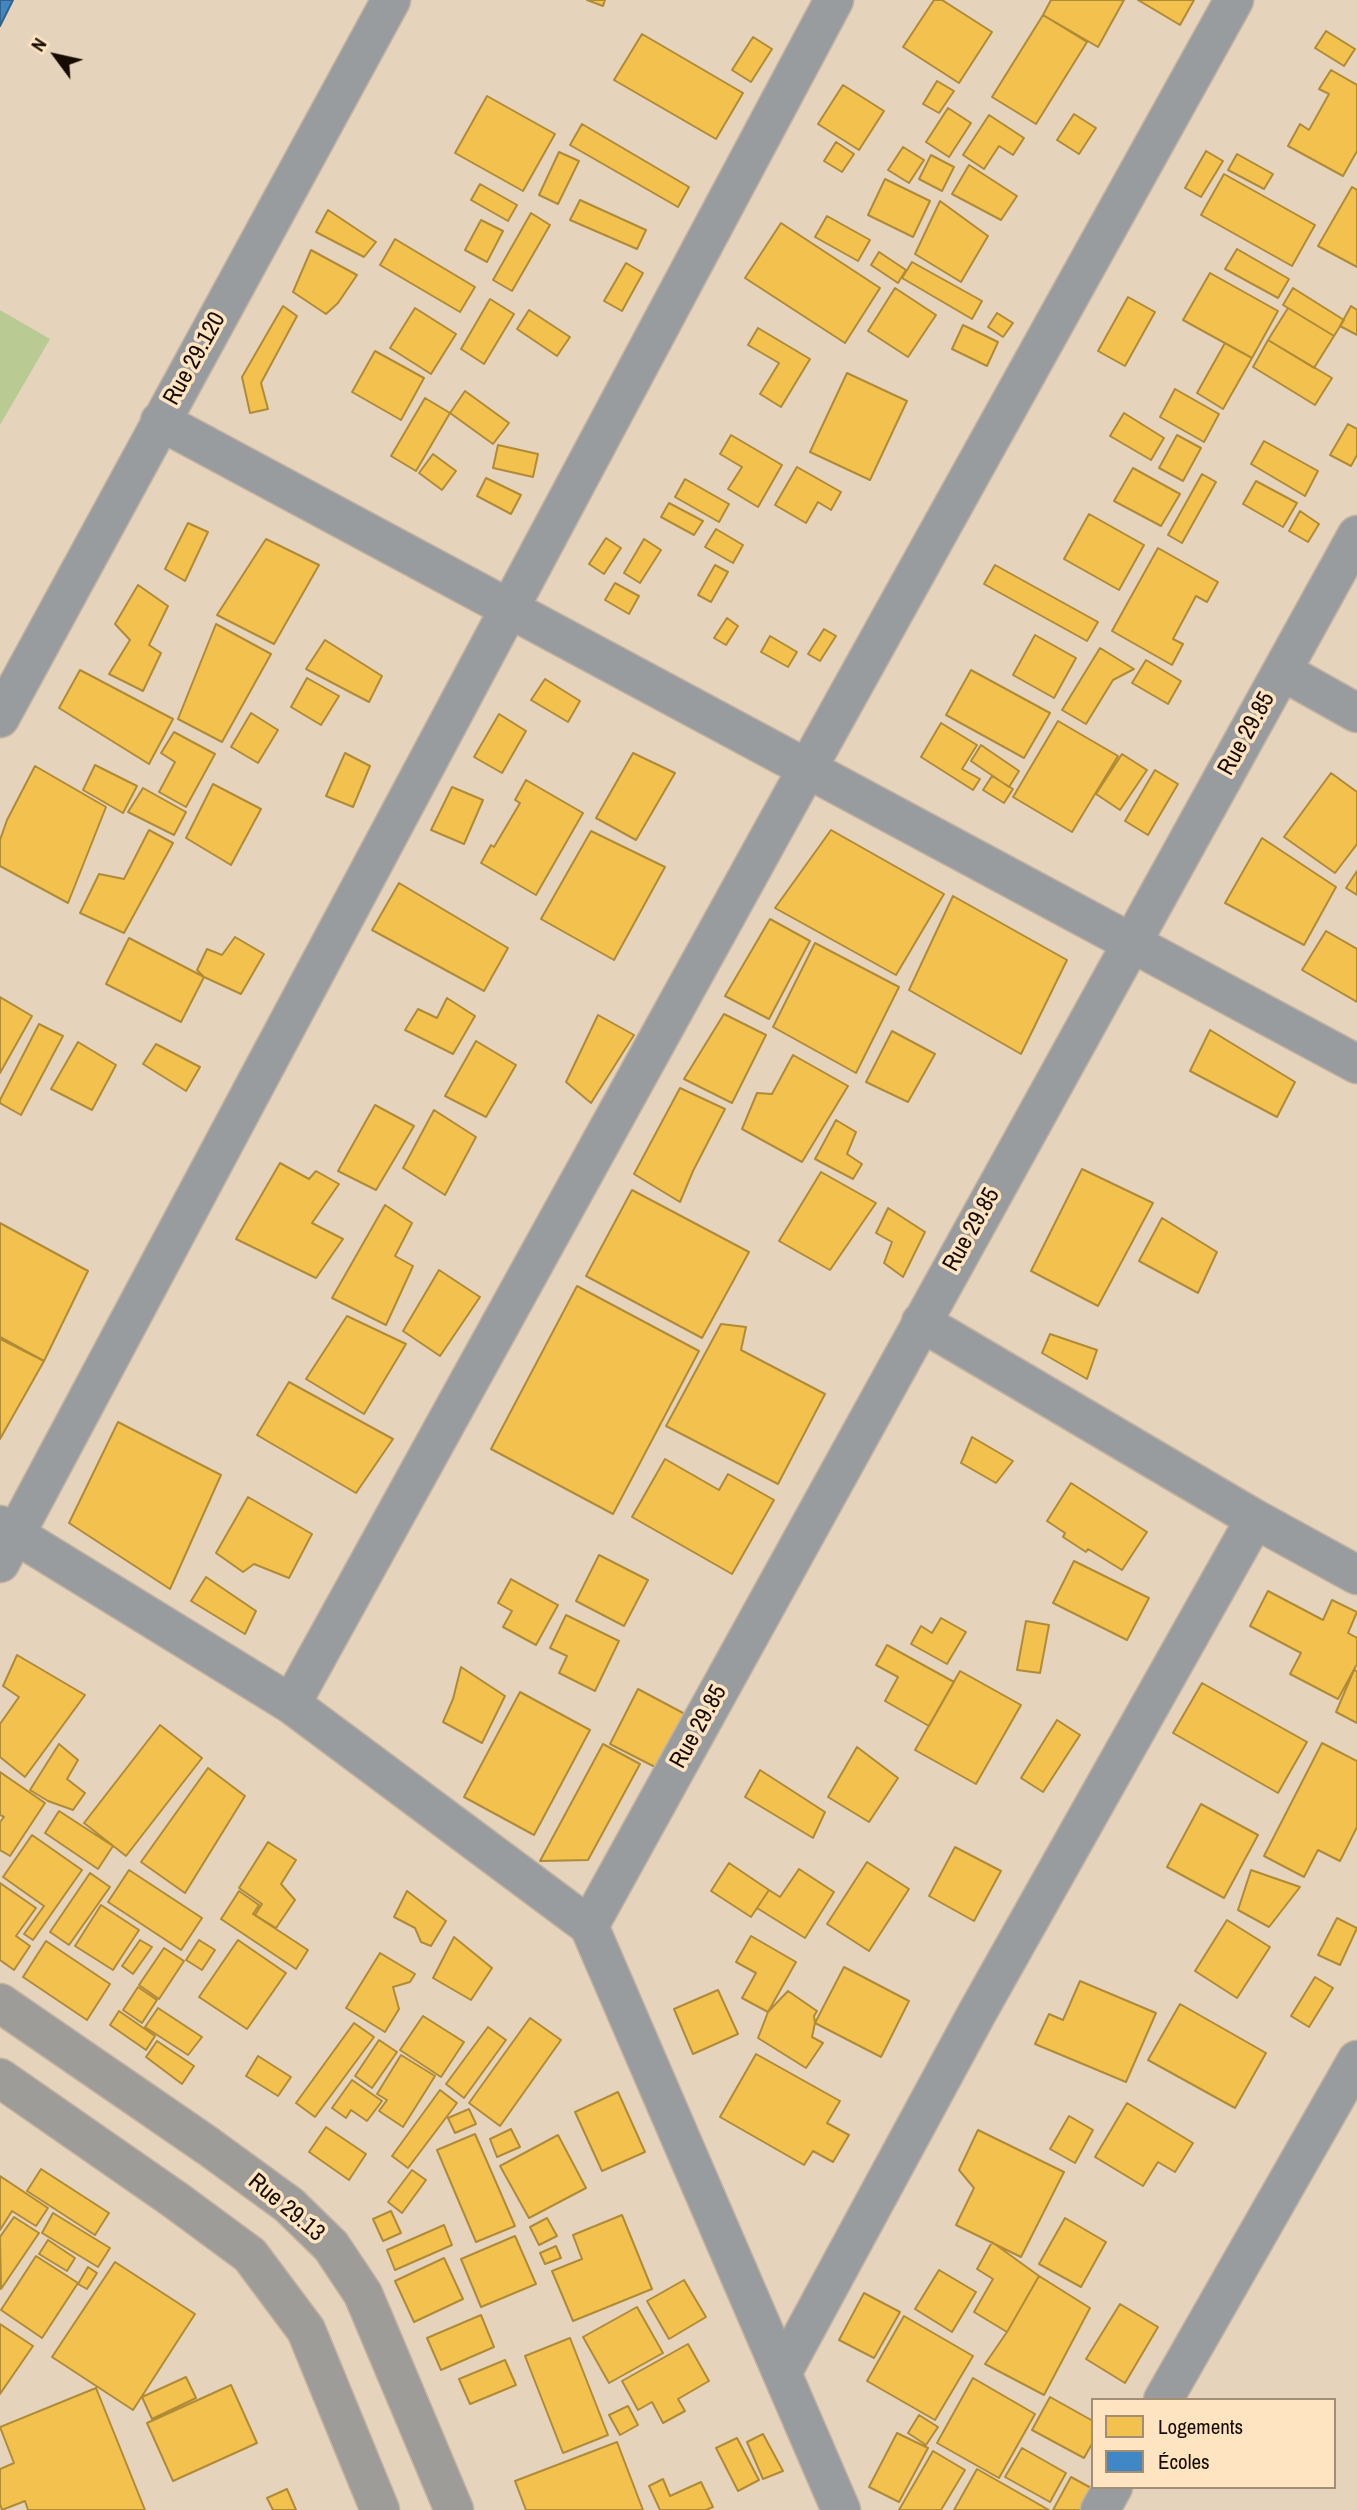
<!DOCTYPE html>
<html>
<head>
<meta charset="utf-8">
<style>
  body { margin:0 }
  #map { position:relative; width:1357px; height:2510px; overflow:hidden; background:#e6d3bc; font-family:"Archivo Narrow",sans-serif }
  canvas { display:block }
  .legend { position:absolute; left:1091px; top:2398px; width:245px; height:91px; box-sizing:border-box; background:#ffe4c2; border:2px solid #a28e75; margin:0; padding:9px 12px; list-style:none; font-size:21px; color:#170c01 }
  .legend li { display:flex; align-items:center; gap:14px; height:35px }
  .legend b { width:35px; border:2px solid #a28e75 }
  .north { position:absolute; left:21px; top:21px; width:70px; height:70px; -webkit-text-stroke:5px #ffe4c2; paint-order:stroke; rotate:303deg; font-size:19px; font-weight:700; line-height:28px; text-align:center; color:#170c01 }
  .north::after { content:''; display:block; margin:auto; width:24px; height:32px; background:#170c01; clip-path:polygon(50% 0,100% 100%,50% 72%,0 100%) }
</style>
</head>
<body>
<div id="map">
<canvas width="1357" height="2510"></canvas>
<ul class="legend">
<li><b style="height:19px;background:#f2c14e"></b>Logements</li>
<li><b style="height:19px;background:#3f88c5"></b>Écoles</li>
</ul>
<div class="north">N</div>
</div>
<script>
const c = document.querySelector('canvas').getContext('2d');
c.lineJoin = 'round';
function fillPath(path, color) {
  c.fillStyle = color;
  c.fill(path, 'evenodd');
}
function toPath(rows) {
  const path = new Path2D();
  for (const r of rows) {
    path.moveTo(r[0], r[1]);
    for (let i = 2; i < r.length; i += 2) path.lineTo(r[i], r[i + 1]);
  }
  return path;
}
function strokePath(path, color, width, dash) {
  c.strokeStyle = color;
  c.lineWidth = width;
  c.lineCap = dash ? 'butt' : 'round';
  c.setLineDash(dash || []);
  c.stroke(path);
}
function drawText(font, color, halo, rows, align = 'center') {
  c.font = font + ' "Archivo Narrow",sans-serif';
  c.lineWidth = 7;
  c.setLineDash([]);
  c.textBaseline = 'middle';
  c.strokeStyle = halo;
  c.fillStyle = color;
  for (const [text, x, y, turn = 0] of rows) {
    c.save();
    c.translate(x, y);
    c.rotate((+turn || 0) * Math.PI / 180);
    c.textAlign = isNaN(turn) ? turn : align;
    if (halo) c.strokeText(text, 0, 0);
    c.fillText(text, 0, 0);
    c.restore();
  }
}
fillPath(toPath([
  [0,310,50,339,0,425]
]), '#b9cb93');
const homes = toPath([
  [587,0,605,0,603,6,587,0],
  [934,0,942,0,992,32,959,83,903,47,934,0],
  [1051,0,1124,0,1098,47,1043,15,1051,0],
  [1138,0,1194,0,1180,25,1138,0],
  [1043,15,1087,42,1036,124,992,97,1043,15],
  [1326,31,1355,49,1344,66,1315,48,1326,31],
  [642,34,743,93,716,139,614,80,642,34],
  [753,37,772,49,751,82,732,70,753,37],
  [1331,70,1357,85,1357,151,1343,176,1288,146,1300,124,1309,130,1329,94,1319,89,1331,70],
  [937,81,954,91,939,113,923,104,937,81],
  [843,85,884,111,859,150,818,124,843,85],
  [487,96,555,134,523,191,455,153,487,96],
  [948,108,971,123,949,157,926,142,948,108],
  [1074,114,1096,128,1079,154,1057,140,1074,114],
  [989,115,1024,138,1013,155,999,146,984,169,963,155,989,115],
  [582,124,689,187,678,207,570,145,582,124],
  [836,142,854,154,842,172,824,161,836,142],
  [903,147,924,160,909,183,888,170,903,147],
  [1206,151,1223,161,1201,197,1185,188,1206,151],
  [559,152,579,161,558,204,539,195,559,152],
  [1237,154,1273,174,1264,189,1228,170,1237,154],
  [931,155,954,167,942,191,919,179,931,155],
  [969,165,1017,196,1001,220,952,194,969,165],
  [1224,174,1315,225,1292,266,1201,215,1224,174],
  [885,179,930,201,913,237,868,215,885,179],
  [480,184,517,205,508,221,471,200,480,184],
  [1352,187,1357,190,1357,267,1318,246,1352,187],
  [580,200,646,230,637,249,570,220,580,200],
  [940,201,988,236,961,282,915,254,940,201],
  [328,210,376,242,364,257,316,232,328,210],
  [531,213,550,225,512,291,493,280,531,213],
  [827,216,870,240,858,261,815,237,827,216],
  [481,220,503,231,487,262,465,250,481,220],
  [781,223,880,288,845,343,745,278,781,223],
  [395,239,475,287,460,312,380,265,395,239],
  [1237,249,1289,279,1278,298,1225,269,1237,249],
  [311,250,357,275,338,303,326,314,293,292,311,250],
  [879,252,906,270,898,283,871,265,879,252],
  [912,262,982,301,972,319,902,278,912,262],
  [626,263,643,273,622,311,604,301,626,263],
  [1210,273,1278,311,1252,358,1183,320,1210,273],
  [895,288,936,315,908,357,868,331,895,288],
  [1293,288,1344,320,1334,336,1283,305,1293,288],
  [1128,297,1155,312,1125,366,1098,351,1128,297],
  [490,299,514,314,484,364,461,349,490,299],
  [283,306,297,316,261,383,268,409,250,413,242,377,283,306],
  [1351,306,1357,310,1357,335,1340,326,1351,306],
  [415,308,456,334,431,374,390,348,415,308],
  [1288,308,1334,336,1314,368,1268,340,1288,308],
  [529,310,570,337,557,356,517,329,529,310],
  [997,313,1013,323,1003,337,988,327,997,313],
  [963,325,998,342,987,366,952,349,963,325],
  [758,328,810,359,781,407,760,394,779,363,748,345,758,328],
  [1268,340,1332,378,1315,405,1253,367,1268,340],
  [1225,343,1252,358,1223,409,1197,393,1225,343],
  [375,351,424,378,401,420,352,392,375,351],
  [847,373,907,401,870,480,810,452,847,373],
  [1175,389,1219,414,1204,442,1160,417,1175,389],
  [465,391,509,423,493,444,450,413,465,391],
  [425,398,450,413,416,471,391,456,425,398],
  [1124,413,1164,438,1151,460,1110,436,1124,413],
  [1348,424,1357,429,1357,455,1351,466,1330,455,1348,424],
  [731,435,782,465,758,507,728,489,742,467,720,454,731,435],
  [1177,435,1201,448,1183,481,1159,468,1177,435],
  [1264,441,1318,471,1305,496,1251,464,1264,441],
  [498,445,538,454,533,477,493,468,498,445],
  [433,454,456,471,442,490,419,473,433,454],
  [797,467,841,492,831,510,818,502,806,523,775,505,797,467],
  [1133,468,1180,494,1161,526,1114,501,1133,468],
  [1202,474,1216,482,1182,543,1168,535,1202,474],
  [486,478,521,495,511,514,477,496,486,478],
  [685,479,729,504,719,522,675,497,685,479],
  [1256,481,1297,503,1283,527,1243,504,1256,481],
  [669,503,703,521,694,535,661,517,669,503],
  [1300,511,1319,524,1308,542,1289,531,1300,511],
  [1089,514,1144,545,1119,590,1064,559,1089,514],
  [188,523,208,532,185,581,165,569,188,523],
  [716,529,743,545,733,563,705,547,716,529],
  [606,538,621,548,604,574,589,564,606,538],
  [266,539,319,565,274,644,217,615,266,539],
  [644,539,661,550,640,583,624,573,644,539],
  [1158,548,1218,582,1207,602,1196,596,1173,639,1183,644,1172,665,1112,631,1158,548],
  [715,565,728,572,711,602,698,595,715,565],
  [995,565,1098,622,1087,641,984,584,995,565],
  [615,583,639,596,629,614,605,600,615,583],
  [138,585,168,606,149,645,161,653,143,691,109,674,130,640,115,624,138,585],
  [727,618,738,626,726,645,714,638,727,618],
  [216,624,271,654,222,742,178,719,216,624],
  [824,629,836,636,820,661,808,654,824,629],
  [1035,635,1076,658,1054,698,1013,675,1035,635],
  [770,636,797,652,788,667,761,652,770,636],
  [325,640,382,676,369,702,306,669,325,640],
  [1100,648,1134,669,1113,680,1086,724,1062,710,1100,648],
  [1146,660,1181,681,1168,704,1132,683,1146,660],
  [80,670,173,719,149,764,59,708,80,670],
  [971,670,1050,713,1024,758,946,715,971,670],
  [307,678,339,696,321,725,291,707,307,678],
  [545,679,580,701,568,722,531,700,545,679],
  [251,713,278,730,258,763,231,747,251,713],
  [499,714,526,731,502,773,474,757,499,714],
  [1058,721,1118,756,1072,832,1013,797,1058,721],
  [941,723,977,745,962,769,980,779,973,790,921,757,941,723],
  [174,732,215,754,186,807,159,792,175,762,161,753,174,732],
  [981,745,1019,771,1009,787,971,761,981,745],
  [345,753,370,766,353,807,326,796,345,753],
  [633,753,675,773,636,840,596,818,633,753],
  [1122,754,1147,770,1120,810,1096,794,1122,754],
  [95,765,137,786,123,813,83,790,95,765],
  [35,766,106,807,68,903,0,866,0,840,7,820,35,766],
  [1155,770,1178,784,1148,835,1125,821,1155,770],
  [1331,773,1357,792,1357,844,1335,873,1284,837,1331,773],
  [992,776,1013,789,1004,803,983,790,992,776],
  [526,780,583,813,536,895,481,863,491,845,494,847,520,803,515,800,526,780],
  [213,784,261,809,231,865,186,838,213,784],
  [452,787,483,800,464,844,431,830,452,787],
  [143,788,186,812,174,835,128,812,143,788],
  [149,830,173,843,124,933,80,913,99,874,124,879,149,830],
  [831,830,944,894,896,975,775,908,831,830],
  [591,831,665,867,614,960,541,919,591,831],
  [1262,838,1336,887,1304,945,1225,903,1262,838],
  [1357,871,1357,895,1346,888,1357,871],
  [399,883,508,948,484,991,372,930,399,883],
  [953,896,1067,960,1021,1054,909,990,953,896],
  [770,919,810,941,769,1019,725,996,770,919],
  [1326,931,1357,949,1357,1002,1302,970,1326,931],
  [235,937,264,954,241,994,204,977,197,970,207,949,222,955,235,937],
  [129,938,204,977,181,1022,106,984,129,938],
  [815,943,899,987,856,1073,773,1027,815,943],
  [0,997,32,1016,0,1073,0,997],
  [447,998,475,1016,453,1054,405,1030,418,1009,437,1018,447,998],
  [724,1014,766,1035,732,1103,684,1079,724,1014],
  [598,1015,634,1035,591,1103,566,1082,598,1015],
  [39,1024,63,1036,21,1115,0,1103,0,1100,39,1024],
  [1210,1030,1295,1082,1277,1117,1190,1071,1210,1030],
  [892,1031,935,1054,908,1102,866,1082,892,1031],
  [476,1041,516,1065,486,1117,445,1096,476,1041],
  [78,1042,116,1065,92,1110,51,1089,78,1042],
  [156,1044,200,1067,186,1091,143,1064,156,1044],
  [793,1055,848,1086,802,1162,742,1129,757,1093,772,1094,793,1055],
  [680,1088,725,1109,693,1171,680,1202,634,1174,680,1088],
  [375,1105,414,1126,376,1190,338,1171,375,1105],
  [434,1110,476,1137,445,1195,403,1168,434,1110],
  [836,1120,856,1132,847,1154,862,1164,853,1179,815,1159,836,1120],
  [280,1163,309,1179,316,1171,339,1184,312,1223,343,1239,316,1278,236,1239,280,1163],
  [1082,1169,1153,1203,1098,1306,1031,1271,1082,1169],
  [821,1172,876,1203,830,1270,779,1241,821,1172],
  [632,1190,749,1252,702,1338,586,1276,632,1190],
  [385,1205,412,1223,395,1256,413,1266,386,1325,332,1298,385,1205],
  [888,1208,925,1232,903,1277,884,1263,892,1242,876,1233,888,1208],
  [1162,1218,1217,1252,1198,1293,1139,1261,1162,1218],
  [0,1223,88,1271,44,1361,0,1337,0,1223],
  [439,1270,480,1297,440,1356,403,1331,439,1270],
  [577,1286,699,1351,613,1514,491,1449,577,1286],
  [347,1316,406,1344,364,1414,306,1379,347,1316],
  [721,1324,746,1327,741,1350,825,1394,778,1484,666,1426,721,1324],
  [1050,1334,1097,1350,1087,1379,1042,1353,1050,1334],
  [0,1339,44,1361,0,1439,0,1339],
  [289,1382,393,1439,356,1493,257,1435,289,1382],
  [118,1422,221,1475,170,1589,69,1523,118,1422],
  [972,1437,1013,1461,996,1483,961,1463,972,1437],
  [665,1459,719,1490,728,1474,774,1500,732,1574,632,1517,665,1459],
  [1071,1483,1147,1532,1122,1570,1088,1549,1086,1552,1063,1537,1065,1533,1047,1521,1071,1483],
  [248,1497,312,1534,289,1578,254,1564,243,1572,216,1553,248,1497],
  [599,1555,648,1580,624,1626,576,1601,599,1555],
  [1074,1561,1149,1598,1127,1640,1053,1603,1074,1561],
  [206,1577,256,1611,245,1634,191,1601,206,1577],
  [511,1579,558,1605,536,1645,503,1627,512,1611,498,1603,511,1579],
  [1268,1591,1323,1620,1332,1600,1357,1612,1348,1633,1357,1638,1357,1664,1338,1699,1290,1674,1301,1653,1250,1626,1268,1591],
  [566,1615,619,1641,595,1691,559,1673,567,1656,550,1648,566,1615],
  [941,1618,966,1632,947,1664,911,1644,921,1626,932,1633,941,1618],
  [1026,1621,1049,1625,1040,1673,1017,1670,1026,1621],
  [887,1645,954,1682,929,1726,885,1701,898,1677,876,1665,887,1645],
  [17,1655,85,1695,25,1777,0,1757,0,1724,19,1697,3,1686,17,1655],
  [461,1667,505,1696,482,1743,443,1722,453,1699,461,1667],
  [1354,1670,1357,1671,1357,1723,1336,1712,1354,1670],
  [960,1671,1021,1705,976,1784,915,1750,960,1671],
  [1202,1683,1307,1742,1278,1793,1173,1733,1202,1683],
  [638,1689,685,1714,657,1768,610,1744,638,1689],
  [520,1692,590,1730,534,1835,464,1797,520,1692],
  [1057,1720,1080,1735,1043,1792,1021,1778,1057,1720],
  [160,1725,202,1758,126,1856,84,1823,160,1725],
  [1322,1743,1357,1761,1357,1827,1340,1861,1318,1850,1304,1877,1264,1856,1322,1743],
  [59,1744,78,1760,67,1779,85,1793,73,1810,48,1801,30,1790,59,1744],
  [603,1744,640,1764,588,1860,540,1861,603,1744],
  [857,1747,898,1778,869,1822,828,1797,857,1747],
  [208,1768,245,1796,185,1893,141,1862,208,1768],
  [760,1770,825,1812,813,1838,745,1797,760,1770],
  [0,1772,45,1803,10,1856,0,1850,0,1822,4,1817,0,1815,0,1772],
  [1201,1804,1258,1835,1224,1898,1167,1867,1201,1804],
  [59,1811,113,1846,98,1869,45,1833,59,1811],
  [32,1835,82,1870,33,1940,24,1934,44,1906,3,1877,32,1835],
  [268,1842,296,1860,281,1884,295,1900,276,1928,255,1915,262,1904,239,1888,268,1842],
  [955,1847,1001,1871,974,1921,929,1896,955,1847],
  [867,1862,909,1889,869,1951,827,1924,867,1862],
  [729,1863,769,1890,751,1917,711,1891,729,1863],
  [799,1869,834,1892,805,1938,757,1908,769,1890,780,1897,799,1869],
  [129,1870,202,1918,181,1950,108,1902,129,1870],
  [1251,1870,1300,1887,1269,1927,1238,1910,1251,1870],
  [90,1873,110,1887,69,1945,50,1932,90,1873],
  [0,1883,36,1908,16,1936,30,1946,14,1970,0,1960,0,1883],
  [239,1891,259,1905,253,1914,308,1950,296,1969,221,1919,239,1891],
  [407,1891,446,1921,431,1946,421,1942,415,1928,394,1917,407,1891],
  [101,1905,139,1930,113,1970,75,1946,101,1905],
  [1337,1918,1357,1928,1340,1965,1318,1955,1337,1918],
  [1227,1920,1270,1947,1237,1998,1195,1971,1227,1920],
  [751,1936,796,1962,768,2012,742,1998,756,1973,736,1962,751,1936],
  [454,1937,492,1968,471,2000,433,1978,454,1937],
  [140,1940,152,1947,133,1974,122,1966,140,1940],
  [199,1940,215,1950,202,1970,186,1960,199,1940],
  [238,1940,286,1973,247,2029,199,1997,238,1940],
  [46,1941,110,1984,87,2020,23,1977,46,1941],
  [164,1948,184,1961,159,1999,139,1985,164,1948],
  [380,1953,415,1974,410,1982,393,1987,399,2009,385,2032,346,2008,380,1953],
  [844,1967,909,2001,881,2057,815,2023,844,1967],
  [1315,1977,1333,1988,1309,2027,1291,2016,1315,1977],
  [1080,1981,1156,2013,1126,2082,1035,2044,1049,2014,1063,2020,1080,1981],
  [138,1987,157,2000,142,2023,123,2010,138,1987],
  [718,1990,738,2034,693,2054,674,2009,718,1990],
  [788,1991,817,2011,814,2016,815,2023,812,2037,823,2043,806,2068,758,2038,768,2012,788,1991],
  [1180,2004,1266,2053,1235,2108,1148,2060,1180,2004],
  [158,2008,202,2037,188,2055,145,2027,158,2008],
  [119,2011,155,2036,146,2050,110,2025,119,2011],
  [423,2016,464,2042,441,2077,400,2050,423,2016],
  [530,2018,561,2040,500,2126,469,2103,530,2018],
  [354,2023,374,2037,315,2117,296,2103,354,2023],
  [488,2027,506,2040,464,2098,446,2084,488,2027],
  [379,2040,397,2052,372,2088,355,2076,379,2040],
  [157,2041,194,2066,182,2084,146,2057,157,2041],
  [756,2054,840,2101,827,2123,849,2135,833,2162,813,2151,804,2165,720,2117,756,2054],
  [401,2055,435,2076,403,2127,379,2111,387,2100,377,2094,401,2055],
  [258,2056,291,2077,278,2096,246,2076,258,2056],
  [352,2080,382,2101,367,2121,351,2110,346,2118,332,2108,352,2080],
  [440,2090,457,2103,408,2168,392,2156,440,2090],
  [618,2092,645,2152,602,2171,575,2112,618,2092],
  [1127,2103,1193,2143,1175,2172,1158,2162,1143,2186,1095,2157,1127,2103],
  [469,2109,476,2124,455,2133,448,2118,469,2109],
  [1069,2116,1093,2130,1075,2163,1050,2149,1069,2116],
  [326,2127,366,2154,349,2180,309,2152,326,2127],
  [511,2129,520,2147,497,2157,490,2139,511,2129],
  [978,2130,1064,2172,1021,2257,956,2225,974,2188,959,2170,978,2130],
  [475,2134,515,2226,476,2242,437,2150,475,2134],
  [558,2135,586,2188,529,2218,500,2166,558,2135],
  [41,2169,109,2213,95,2235,27,2191,41,2169],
  [412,2170,426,2180,402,2213,388,2202,412,2170],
  [0,2176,48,2208,36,2226,12,2211,0,2230,0,2176],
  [391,2211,401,2233,383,2241,373,2219,391,2211],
  [53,2213,110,2248,98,2267,42,2233,53,2213],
  [622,2215,652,2289,573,2321,552,2271,582,2259,573,2235,622,2215],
  [14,2217,39,2233,1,2289,0,2237,14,2217],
  [547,2218,557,2236,539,2245,530,2227,547,2218],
  [1065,2218,1106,2242,1081,2287,1039,2264,1065,2218],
  [444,2225,452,2245,395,2270,387,2250,444,2225],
  [515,2236,536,2284,481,2307,461,2259,515,2236],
  [48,2240,75,2258,67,2271,39,2254,48,2240],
  [992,2242,1039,2276,1007,2332,974,2312,993,2279,977,2269,992,2242],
  [556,2246,561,2258,545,2264,540,2253,556,2246],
  [36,2256,78,2283,42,2338,1,2310,36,2256],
  [444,2258,463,2299,414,2322,395,2281,444,2258],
  [115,2262,195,2314,133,2410,52,2357,115,2262],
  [88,2267,97,2273,87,2289,78,2284,88,2267],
  [939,2270,976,2292,952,2332,915,2309,939,2270],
  [1039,2276,1090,2308,1044,2395,985,2364,1007,2332,1039,2276],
  [684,2280,706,2317,669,2339,647,2301,684,2280],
  [864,2293,900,2312,874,2358,839,2340,864,2293],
  [1120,2304,1158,2327,1125,2383,1086,2359,1120,2304],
  [637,2307,663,2353,609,2383,583,2337,637,2307],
  [481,2315,494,2347,441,2370,427,2338,481,2315],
  [904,2316,973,2356,935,2420,867,2381,904,2316],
  [0,2324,33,2346,0,2394,0,2324],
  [570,2338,608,2435,563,2453,525,2356,570,2338],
  [688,2344,709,2381,678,2399,685,2411,663,2423,652,2402,638,2410,622,2381,688,2344],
  [505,2360,516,2385,470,2404,459,2379,505,2360],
  [186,2377,196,2398,152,2419,142,2397,186,2377],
  [973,2378,1035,2414,999,2478,937,2443,973,2378],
  [231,2385,257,2443,173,2481,147,2423,231,2385],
  [96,2388,145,2510,28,2510,25,2501,2,2510,0,2504,0,2469,14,2463,0,2427,96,2388],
  [1050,2397,1093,2421,1093,2442,1084,2458,1032,2430,1050,2397],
  [628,2406,638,2425,620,2435,609,2415,628,2406],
  [919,2415,938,2427,926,2445,908,2433,919,2415],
  [897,2433,928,2448,899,2502,869,2487,897,2433],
  [763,2434,783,2471,763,2479,747,2442,763,2434],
  [737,2438,759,2480,738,2491,716,2448,737,2438],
  [617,2442,643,2510,526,2510,515,2481,617,2442],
  [1022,2448,1066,2473,1050,2502,1005,2477,1022,2448],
  [933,2451,965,2470,941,2510,899,2510,933,2451],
  [977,2469,1049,2510,954,2510,977,2469],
  [1071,2477,1093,2489,1081,2510,1053,2510,1071,2477],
  [663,2479,670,2496,701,2482,713,2507,706,2510,660,2510,649,2486,663,2479],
  [287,2489,296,2510,273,2510,267,2498,287,2489]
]);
fillPath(homes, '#f2c14e');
strokePath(homes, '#b08b37', 2);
const schools = toPath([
  [0,0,13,0,0,26,0,0]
]);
fillPath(schools, '#3f88c5');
strokePath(schools, '#33638a', 2);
const minor = toPath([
  [160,421,1357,1064],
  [1282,671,1357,713],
  [0,718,391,0],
  [921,1322,1255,1519,1357,1575],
  [0,1525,291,1704,589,1926,841,2510],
  [0,1563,834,0],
  [291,1704,807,769,1234,0],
  [589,1926,1357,535],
  [782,2373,977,2013,1255,1519],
  [1163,2400,1357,2060],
  [1100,2510,1113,2487]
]);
const major = toPath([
  [0,2003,208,2146,289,2205,331,2246,363,2294,454,2510],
  [0,2078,174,2199,250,2255,306,2330,380,2510]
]);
strokePath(minor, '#c2b2a1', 41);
strokePath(major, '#c2b2a1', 41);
strokePath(minor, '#999c9f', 38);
strokePath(major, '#9e9c98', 38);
drawText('24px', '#170c01', '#ffe4c2', [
  ["Rue 29.120",195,359,-61],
  ["Rue 29.85",1247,734,-61],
  ["Rue 29.85",972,1230,-61],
  ["Rue 29.85",699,1727,-61],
  ["Rue 29.13",286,2208,40]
]);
</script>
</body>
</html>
